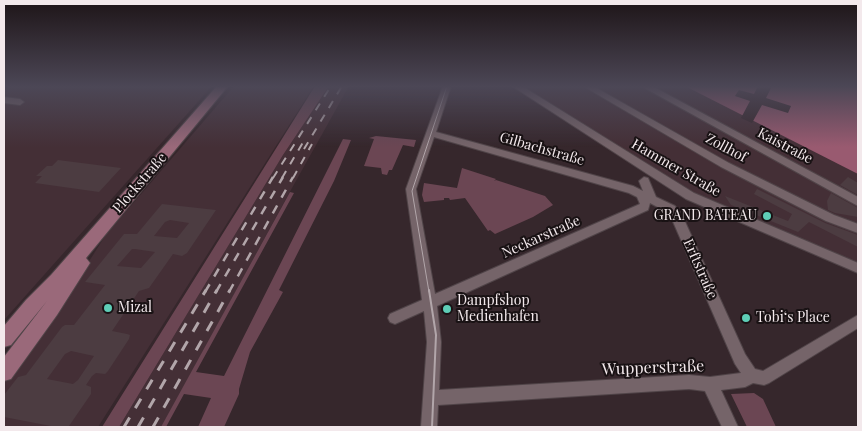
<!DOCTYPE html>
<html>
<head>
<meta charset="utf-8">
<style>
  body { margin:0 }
  #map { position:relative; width:862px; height:431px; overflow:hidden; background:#36272c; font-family:"Playfair Display",serif }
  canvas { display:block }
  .frame { position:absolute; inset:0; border:5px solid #f3e9ec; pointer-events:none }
</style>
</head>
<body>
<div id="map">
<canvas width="862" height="431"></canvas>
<div class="frame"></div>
</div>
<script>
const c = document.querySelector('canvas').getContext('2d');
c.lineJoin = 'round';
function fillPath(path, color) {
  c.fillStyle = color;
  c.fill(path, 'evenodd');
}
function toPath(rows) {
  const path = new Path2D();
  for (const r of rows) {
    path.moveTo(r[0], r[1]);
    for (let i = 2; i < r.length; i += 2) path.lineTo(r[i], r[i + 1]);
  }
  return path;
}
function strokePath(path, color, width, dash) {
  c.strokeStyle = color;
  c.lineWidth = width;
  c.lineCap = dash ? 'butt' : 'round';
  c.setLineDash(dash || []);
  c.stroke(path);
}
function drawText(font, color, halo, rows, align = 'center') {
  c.font = font + ' "Playfair Display",serif';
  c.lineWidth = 4;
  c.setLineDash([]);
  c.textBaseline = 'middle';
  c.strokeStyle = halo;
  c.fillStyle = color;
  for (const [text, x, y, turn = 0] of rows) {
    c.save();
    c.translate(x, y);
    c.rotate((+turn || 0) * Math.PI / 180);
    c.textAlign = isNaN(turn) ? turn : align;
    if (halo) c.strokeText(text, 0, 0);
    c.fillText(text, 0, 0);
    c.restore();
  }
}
fillPath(toPath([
  [10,86,212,86,4,320,4,91],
  [234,86,314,86,98,427,4,427,4,382,64,301,105,236],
  [329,86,349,86,287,197,162,427,119,427,283,155],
  [520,86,858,86,858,266,698,199]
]), '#442f36');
fillPath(toPath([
  [315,86,329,86,283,155,119,427,102,427],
  [376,136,416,140,414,147,403,145,392,170,389,170,387,175,382,174,381,168,364,166,374,139,369,138],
  [343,139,351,140,334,181,279,290,283,292,250,352,239,389,239,394,224,427,198,427,211,398,184,394,166,427,161,427,290,192,294,193,196,372,224,376],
  [462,168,496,179,494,181,496,180,545,196,553,205,533,217,495,234,490,230,488,231,465,198,450,200,449,198,444,198,444,200,424,202,422,195,424,183,457,188],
  [754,393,763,399,776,427,747,427,731,394]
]), '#6b4653');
fillPath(toPath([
  [685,86,852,86,858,88,858,174]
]), '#995a70');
fillPath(toPath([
  [758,86,772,86,766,98,791,106,788,113,762,105,752,123,741,118,750,101,735,96,739,90,754,94]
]), '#36272c');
fillPath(toPath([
  [58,160,121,168,99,192,35,183,42,176,36,176,47,166,52,166],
  [848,177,858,183,858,195,840,185],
  [757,189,825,223,858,235,858,247,809,222,798,232,731,205,725,196,788,221,792,214,754,194],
  [831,193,858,208,858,217,835,213,828,210,827,201],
  [162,204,216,210,187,253,182,256,173,254,149,288,139,291,112,331,127,334,130,335,129,339,108,371,105,374,96,373,92,376,86,385,91,387,91,394,69,426,56,427,4,417,4,395,18,377,26,375,62,327,65,325,74,325,105,285,85,282,124,234,137,234],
  [170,220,189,223,177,238,154,236,165,222],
  [132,249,135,249,155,252,141,268,117,266],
  [71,351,94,356,78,380,73,384,47,379,65,354]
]), '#4c3c41');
const minor = toPath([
  [443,86,451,86,436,132,633,186,643,191,639,181,644,177,648,178,656,197,675,206,682,215,745,354,755,369,763,371,858,315,858,328,769,383,764,385,753,383,745,387,721,390,738,427,722,427,705,391,689,389,438,405,437,427,421,427,427,342,424,311,395,324,390,322,388,318,390,314,422,300,406,189,443,86],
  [434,137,629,193,637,197,640,204,435,294,416,189,434,137],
  [650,203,667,212,671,217,735,364,741,373,710,377,689,375,439,390,441,342,437,306,648,210,650,203],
  [512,86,522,86,694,193,858,263,858,273,686,199,512,86],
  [583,86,593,86,729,163,834,215,858,224,858,233,826,221,721,167,583,86],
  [641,86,652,86,858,197,858,206,641,86],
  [4,97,20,99,24,102,20,105,4,103,4,97]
]);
const major = toPath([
  [217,86,228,86,86,258,90,263,57,315,11,379,4,381,4,357,47,301,11,345,4,347,4,326,26,300,51,275,217,86]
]);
strokePath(minor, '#504448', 2);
strokePath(major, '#504448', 2);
fillPath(minor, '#756469');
fillPath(major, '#9a697a');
strokePath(toPath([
  [429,292,412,191,447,86]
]), '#b2a6aa', 1);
strokePath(toPath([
  [429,290,436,335,432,427]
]), '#b2a6aa', 2);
strokePath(toPath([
  [304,149,342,86],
  [273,178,331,86],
  [282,178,305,139],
  [293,178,312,144]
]), '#b2a6aa', 2, [8, 8]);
strokePath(toPath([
  [205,292,273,177],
  [216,292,283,177],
  [229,292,293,177]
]), '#b2a6aa', 2.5, [9, 9]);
strokePath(toPath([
  [124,427,206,290],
  [138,427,217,290],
  [153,427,230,290]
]), '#b2a6aa', 3, [11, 11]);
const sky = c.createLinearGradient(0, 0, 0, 147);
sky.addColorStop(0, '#1e1518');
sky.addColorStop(0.59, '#4c4756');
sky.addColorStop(1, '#4c475600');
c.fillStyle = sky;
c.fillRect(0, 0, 862, 147);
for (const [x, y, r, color] of [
  [767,216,5,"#5eceb7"],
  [108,308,5,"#5eceb7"],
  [447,309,5,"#5eceb7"],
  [746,318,5,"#5eceb7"]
]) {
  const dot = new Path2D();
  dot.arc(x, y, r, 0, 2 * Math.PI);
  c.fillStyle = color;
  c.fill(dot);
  strokePath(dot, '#191214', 2);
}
drawText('14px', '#f3e9ec', '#191214', [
  ["Kaistraße",785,146,28],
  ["Zollhof",726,148,28],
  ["Gilbachstraße",542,149,16],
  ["Hammer Straße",676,168,30],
  ["Plockstraße",140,183,-49],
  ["Neckarstraße",541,237,-24],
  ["Erftstraße",700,269,66]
]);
drawText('14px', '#f3e9ec', '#191214', [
  ["GRAND BATEAU",757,216,"right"],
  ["Dampfshop",457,301],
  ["Medienhafen",457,317],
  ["Mizal",118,308],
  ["Tobi‘s Place",756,318]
], 'left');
drawText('16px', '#f3e9ec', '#191214', [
  ["Wupperstraße",653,368,-2]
]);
</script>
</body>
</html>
